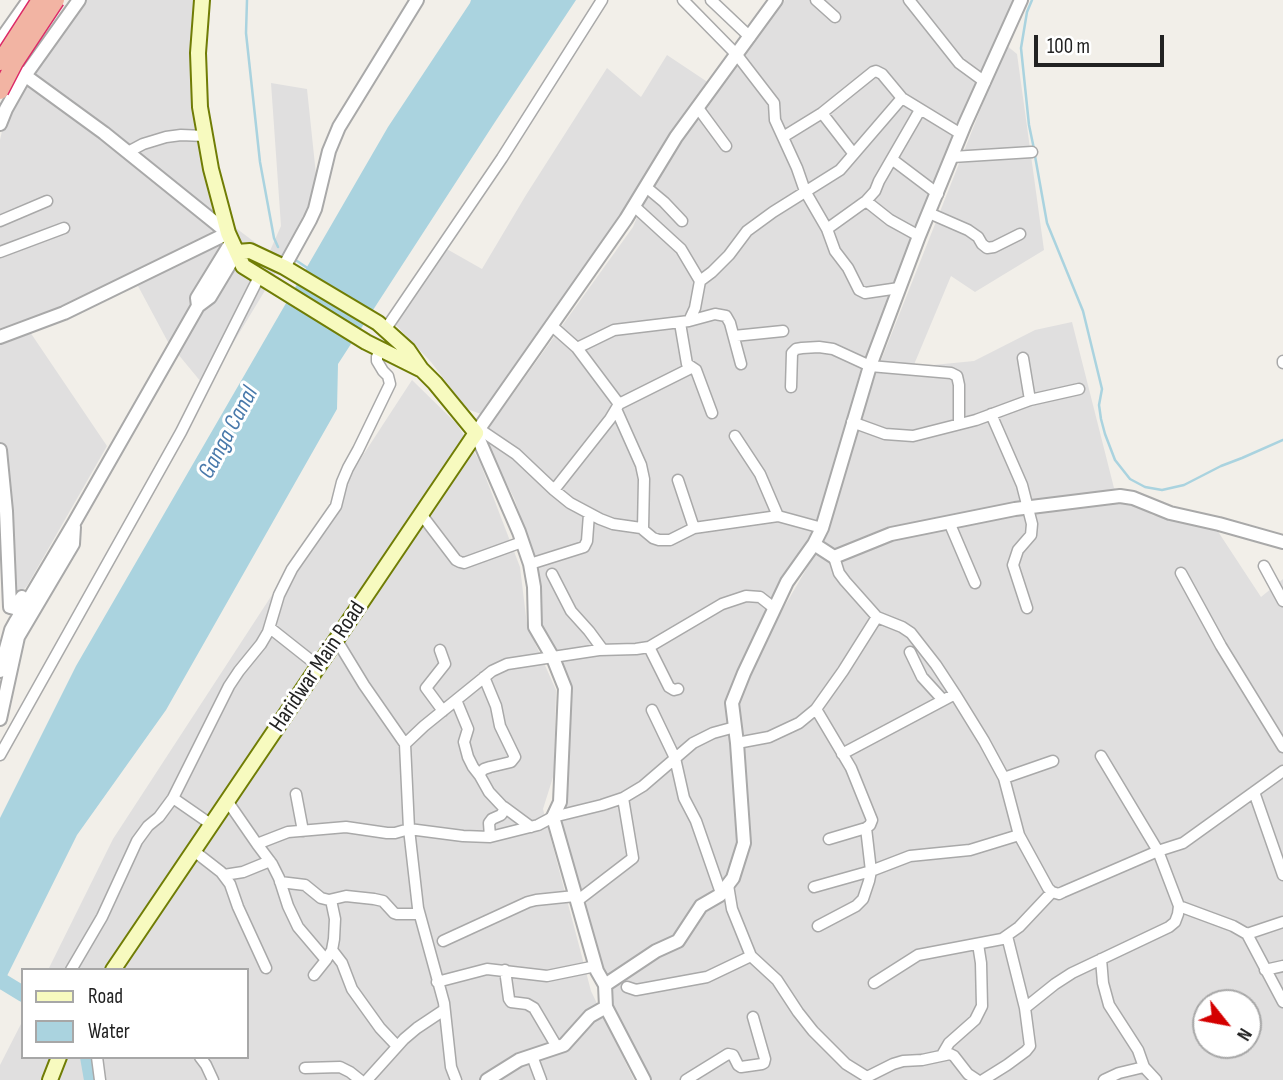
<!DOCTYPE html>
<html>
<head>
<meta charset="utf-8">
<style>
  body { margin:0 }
  #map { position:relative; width:1283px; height:1080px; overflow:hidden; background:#f2efe9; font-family:"Sofia Sans Condensed",sans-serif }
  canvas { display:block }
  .legend { position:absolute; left:21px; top:968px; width:228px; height:91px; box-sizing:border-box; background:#fff; border:2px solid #a7a7a7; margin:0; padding:9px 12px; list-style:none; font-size:21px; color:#222 }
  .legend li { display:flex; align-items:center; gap:14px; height:35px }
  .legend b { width:35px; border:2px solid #a7a7a7 }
  .north { position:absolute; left:1192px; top:989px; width:70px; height:70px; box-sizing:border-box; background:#fff; border:2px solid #a7a7a7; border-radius:50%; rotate:121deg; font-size:19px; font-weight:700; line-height:28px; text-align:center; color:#222 }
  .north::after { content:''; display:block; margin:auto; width:24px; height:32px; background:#d40000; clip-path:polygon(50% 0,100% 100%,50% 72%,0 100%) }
  .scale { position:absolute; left:1034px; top:35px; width:130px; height:32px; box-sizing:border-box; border:4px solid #222; border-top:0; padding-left:9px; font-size:21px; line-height:24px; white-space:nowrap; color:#222; -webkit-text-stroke:5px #fff; paint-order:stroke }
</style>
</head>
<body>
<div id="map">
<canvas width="1283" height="1080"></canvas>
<ul class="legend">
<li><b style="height:9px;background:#f7fabf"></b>Road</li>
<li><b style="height:19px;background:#aad3df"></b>Water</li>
</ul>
<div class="north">N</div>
<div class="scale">100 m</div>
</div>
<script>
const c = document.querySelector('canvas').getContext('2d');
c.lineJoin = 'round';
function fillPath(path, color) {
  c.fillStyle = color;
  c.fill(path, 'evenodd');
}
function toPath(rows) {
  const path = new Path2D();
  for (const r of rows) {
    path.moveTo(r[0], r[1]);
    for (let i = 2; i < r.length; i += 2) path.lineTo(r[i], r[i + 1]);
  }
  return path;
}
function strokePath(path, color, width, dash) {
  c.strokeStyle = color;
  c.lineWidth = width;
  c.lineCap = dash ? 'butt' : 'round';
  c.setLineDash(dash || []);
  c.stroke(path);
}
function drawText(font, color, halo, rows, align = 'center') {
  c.font = font + ' "Sofia Sans Condensed",sans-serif';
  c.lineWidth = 6;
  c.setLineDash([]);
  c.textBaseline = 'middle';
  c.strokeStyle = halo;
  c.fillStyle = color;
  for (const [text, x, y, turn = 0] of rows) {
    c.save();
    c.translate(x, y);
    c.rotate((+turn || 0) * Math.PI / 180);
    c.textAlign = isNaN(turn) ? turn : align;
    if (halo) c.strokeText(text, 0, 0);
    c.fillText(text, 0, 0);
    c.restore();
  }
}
fillPath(toPath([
  [77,0,195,0,193,73,200,155,216,213,269,253,281,226,271,83,307,89,317,184,304,226,206,388,168,342,138,286,30,332,107,446,27,586,3,611,0,527,0,140,2,131,33,65],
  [785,0,1016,0,983,75,957,127,954,139,860,372,818,525,728,706,742,841,731,876,682,931,610,978,605,976,556,820,572,692,541,622,537,564,514,498,485,442,485,433,633,227,648,190,699,114],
  [1006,45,1017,54,1044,250,975,292,951,276,913,367,974,361,1035,330,1072,322,1114,488,1125,493,1152,515,1217,530,1261,597,1283,579,1283,1080,646,1080,608,1006,607,991,613,984,657,953,701,913,724,897,738,878,750,840,736,699,776,621,828,532,852,441,878,368],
  [1206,1003,1248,1003,1248,1045,1206,1045],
  [667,55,709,83,620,220,481,414,467,409,431,362,396,325,445,248,482,269,526,195,607,68,641,97],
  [412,380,457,424,479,460,520,567,527,625,556,690,554,774,543,809,591,991,634,1080,0,1080,0,1065,23,1020,23,1057,247,1057,247,970,48,970,113,839]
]), '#e0dfdf');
fillPath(toPath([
  [471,0,576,0,495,122,338,364,337,409,166,710,77,835,0,990,0,818,76,666,388,127,470,3]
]), '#aad3df');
strokePath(toPath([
  [247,0,246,33,260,162,274,238,278,247],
  [1032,0,1027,12,1021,48,1029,125,1034,149],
  [1035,156,1047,223,1083,311,1102,389,1099,405,1101,419,1105,434,1115,460,1130,479,1145,487,1162,490,1184,485,1221,466,1242,458,1283,440],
  [294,259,309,269]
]), '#aad3df', 2.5);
strokePath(toPath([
  [0,980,23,994],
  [88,1057,92,1080]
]), '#aad3df', 16);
const minor = toPath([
  [683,0,737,55,774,103,775,120,797,168,805,191,827,229],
  [711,0,750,37],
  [816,0,835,17],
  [909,0,959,63,985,82],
  [698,108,726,146],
  [822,113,853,153],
  [783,137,822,113,873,72,876,71,882,74,902,98,961,134],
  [128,152,143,144,166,137,181,135,205,136],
  [952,157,1032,152],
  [893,160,938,194],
  [646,187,664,202,682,221],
  [866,201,875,191,879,181,920,110],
  [929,213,968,230,978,237,982,244,987,248,994,247,1020,234],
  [0,221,47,201],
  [0,252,64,228],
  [700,281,712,272,729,255,747,231,773,212,840,170,902,98],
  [899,288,865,293,859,290,848,268,835,251,827,229,866,201,890,220,919,236],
  [689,321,715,314,726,316,730,323,741,364],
  [680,323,687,364,696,370,712,413],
  [551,325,577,348,614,330,689,321,695,308,700,281,681,249,634,206],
  [385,330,502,158,602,0],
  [734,336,783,331],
  [1023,358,1030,400],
  [1283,361,1283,363],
  [791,387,792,353,796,349,802,348,819,347,833,349,870,366,951,373,957,376,959,385,959,423],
  [619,404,691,368],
  [616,409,641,465,644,479,643,529],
  [991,414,1022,485,1032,524,1031,535,1018,550,1013,565,1027,608],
  [852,422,885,434,913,436,976,420,1030,400,1079,389],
  [479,429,516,454,554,490,570,503,600,519,613,524,641,528,653,538,659,540,670,540,694,528,778,516,822,528],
  [735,436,760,474,778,516],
  [678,480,694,528],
  [554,490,610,419,619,404,577,348],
  [421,514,456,560,460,562,464,563,522,542],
  [949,522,975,583],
  [834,557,839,573,845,581,877,617,902,627,911,633,936,665,955,694,984,741,1004,778,1019,835,1048,888,1052,892,1059,894,1063,892,1158,851,1183,843,1283,771],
  [530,564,584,547,587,541,589,514],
  [1264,566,1283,601],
  [1181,573,1221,646,1283,747],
  [552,574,571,611,589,631,603,650],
  [270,628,318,666],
  [336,639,364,685,405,744,409,829,418,908,444,1003,451,1067,456,1080],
  [649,647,669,687,674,690,678,689],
  [440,650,445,664,426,688,443,711],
  [910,652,922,677,943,700],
  [484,677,496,706,500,726,515,757,511,762,490,767,484,769,480,773,480,776,489,792,505,809,501,815,492,819,489,823,490,837],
  [456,700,468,729,464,742,468,757,473,767,480,776],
  [816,709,851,768,872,820,870,825,866,828,871,871,869,881,863,899,856,906,818,926],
  [652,710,675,758,684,798,696,821,721,893],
  [737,743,769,737,799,723,816,709,843,671,877,617],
  [405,744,424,726,492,671,507,664,599,650,636,649,649,647,722,604,746,596,760,597,774,608],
  [842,754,955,694],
  [0,755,181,432,259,277],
  [1004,778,1053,761],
  [1254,792,1283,875],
  [296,794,303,831],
  [173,798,212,825],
  [228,802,257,844,288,832,346,827,387,833,395,833,409,829,463,836,490,837,538,825,553,817,602,805,623,798,643,786,693,743,713,733,735,727],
  [504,807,531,827],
  [829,839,866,828],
  [257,844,272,864,279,878,288,906,298,927,326,960],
  [194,851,221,872,230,884,238,907,266,968],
  [224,875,243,872,270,861],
  [280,882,305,885,321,898,329,900,346,896,374,899,383,901,394,913,397,914,419,914],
  [728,885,732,909,751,956,777,980,798,1012,813,1031,846,1064,867,1077,893,1064,903,1061,922,1060,950,1054,954,1056,968,1074,977,1080],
  [814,887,871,871,910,856,970,850,1019,835],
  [577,901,633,858,623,798],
  [1179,906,1233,926,1247,934,1283,1002],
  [1247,934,1283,922],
  [443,941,528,902,536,900,575,896],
  [332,950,342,963,352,989,380,1028,397,1046],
  [1101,959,1103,983,1109,1005,1138,1050,1144,1067,1156,1080],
  [71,970,102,917,137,841,148,826,159,817,173,798,229,686,239,671,261,644,268,632,279,595,292,569,336,506,342,482,348,468,358,450,390,384,388,376,383,371,377,361,377,357,380,349],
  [505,970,509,999,511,1002,527,1004,534,1008,557,1047],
  [1265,970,1283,966],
  [314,975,326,960,332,950,334,939,335,919,331,900],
  [437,982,487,969,547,976,596,966],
  [874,983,918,955,1002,939,1019,927,1052,892],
  [627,987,636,990,707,977,751,956],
  [1025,1008,1055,984,1072,973,1169,927,1175,922,1178,914,1179,906,1158,851,1101,756],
  [942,1055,949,1043,975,1020,982,1006,981,963,978,944],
  [532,1056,541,1080],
  [97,1057,100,1080],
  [200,1057,206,1065,213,1080],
  [305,1068,340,1067,350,1072,360,1080],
  [367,1080,404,1039,417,1028,444,1010],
  [686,1080,728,1054,733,1055,738,1065,741,1067,762,1064,764,1063,765,1059,753,1017],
  [983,1080,1007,1065,1026,1051,1030,1046,1025,1008,1007,936],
  [1104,1080,1119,1073,1144,1067]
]);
const tertiary = toPath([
  [0,41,29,0],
  [0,124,6,109,24,77,79,0],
  [284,267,310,220,315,209,329,151,339,127,417,0],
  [198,306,197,298,232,241],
  [0,337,64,313,228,233,104,133,8,63],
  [0,450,6,511,10,607,14,608,22,597],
  [814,544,834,557,891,534,1015,509,1120,496,1133,498,1170,513,1219,524,1283,542],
  [0,671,11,630,16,621,74,523,198,306,210,297,237,252],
  [0,719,18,637,73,544,74,527],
  [605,985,656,951,678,941,701,906,720,895,733,878,744,843,737,743,732,703,744,673,787,582,814,544,822,528,870,366,919,236,965,124,1021,0],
  [487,1080,519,1060,564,1045,590,1016,606,1007],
  [644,1080,606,1007,605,985,597,971,553,817,560,802,565,688,553,658,535,627,534,587,530,564,519,532,476,433,626,219,676,137,776,0]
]);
const secondary = toPath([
  [202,0,198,53,200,107,211,169,228,233,243,266,366,342,420,369],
  [113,970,476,433,435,383,421,369,408,350,378,323,284,267,250,251,237,252],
  [50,1080,59,1057]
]);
strokePath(minor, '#a9a9a9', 13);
strokePath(tertiary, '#a9a9a9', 16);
strokePath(secondary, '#707d05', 18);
strokePath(minor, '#fff', 10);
strokePath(tertiary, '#fff', 12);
strokePath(secondary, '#f7fabf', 14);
const trunkBridge = toPath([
  [0,62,40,0],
  [0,91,15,62,56,0]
]);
strokePath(trunkBridge, '#dc2a67', 19, []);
strokePath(trunkBridge, '#f2b4a3', 16);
drawText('23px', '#222', '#fff', [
  ["Haridwar Main Road",318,667,-56]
]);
drawText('italic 24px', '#4a7aab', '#fff', [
  ["Ganga Canal",229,433,-62]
]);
</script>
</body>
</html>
